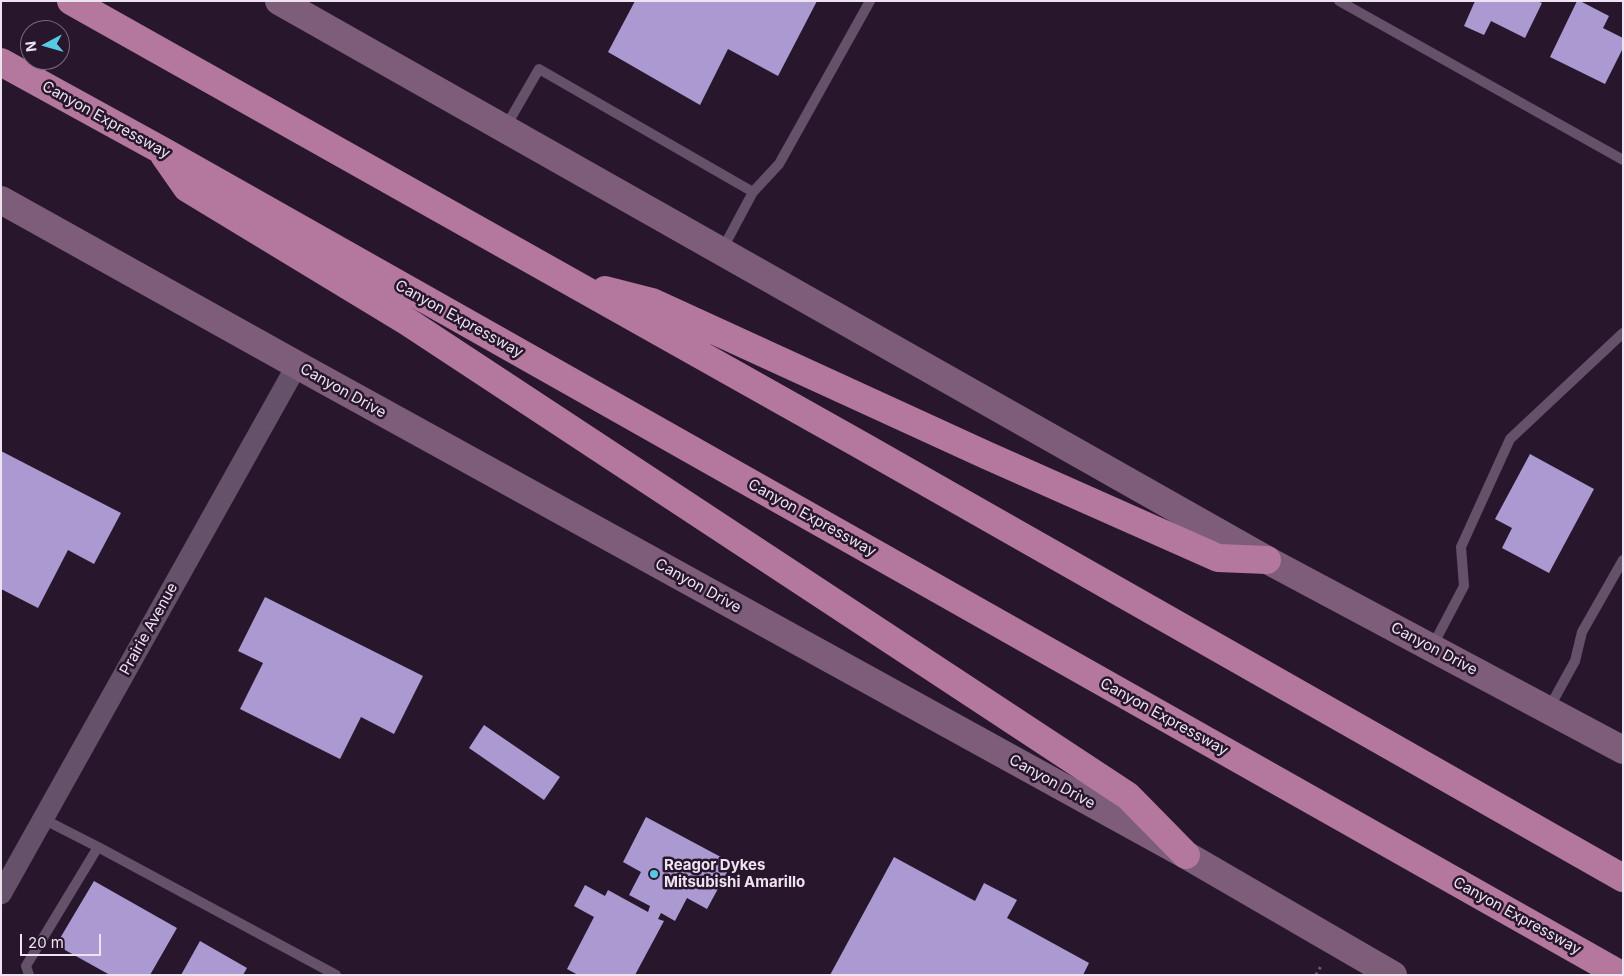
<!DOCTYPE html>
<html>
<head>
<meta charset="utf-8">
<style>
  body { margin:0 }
  #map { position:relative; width:1624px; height:976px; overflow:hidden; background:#28172c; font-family:Inter,sans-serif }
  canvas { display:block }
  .frame { position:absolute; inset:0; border:2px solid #eee3f1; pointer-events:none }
  .north { position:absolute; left:20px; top:20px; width:50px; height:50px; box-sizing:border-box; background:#28172c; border:1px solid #77697b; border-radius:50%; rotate:264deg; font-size:14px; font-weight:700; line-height:20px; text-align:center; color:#eee3f1 }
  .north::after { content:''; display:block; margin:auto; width:18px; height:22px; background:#58c9e3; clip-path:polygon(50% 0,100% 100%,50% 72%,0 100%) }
  .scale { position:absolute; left:20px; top:934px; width:81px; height:22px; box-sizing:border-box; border:2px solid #eee3f1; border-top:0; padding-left:6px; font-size:15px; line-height:18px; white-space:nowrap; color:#eee3f1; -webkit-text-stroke:4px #28172c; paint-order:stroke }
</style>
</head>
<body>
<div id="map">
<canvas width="1624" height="976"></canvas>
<div class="frame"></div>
<div class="north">N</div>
<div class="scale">20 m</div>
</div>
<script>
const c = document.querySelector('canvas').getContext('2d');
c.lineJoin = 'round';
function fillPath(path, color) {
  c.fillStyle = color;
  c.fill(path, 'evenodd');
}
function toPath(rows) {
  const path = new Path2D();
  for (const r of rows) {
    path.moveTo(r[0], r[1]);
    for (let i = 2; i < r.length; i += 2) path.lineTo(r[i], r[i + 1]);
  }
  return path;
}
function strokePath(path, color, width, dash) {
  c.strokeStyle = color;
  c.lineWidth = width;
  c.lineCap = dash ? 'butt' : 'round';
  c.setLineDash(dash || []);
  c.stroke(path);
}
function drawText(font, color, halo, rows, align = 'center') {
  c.font = font + ' Inter,sans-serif';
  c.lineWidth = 5;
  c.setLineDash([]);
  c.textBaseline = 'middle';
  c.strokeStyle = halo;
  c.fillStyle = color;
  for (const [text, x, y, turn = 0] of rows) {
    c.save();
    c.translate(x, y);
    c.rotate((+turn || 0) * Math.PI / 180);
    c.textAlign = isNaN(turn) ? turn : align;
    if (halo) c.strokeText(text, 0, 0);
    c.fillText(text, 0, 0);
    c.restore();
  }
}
fillPath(toPath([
  [635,1,817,1,778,76,728,49,700,105,608,52],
  [1475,1,1537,1,1542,3,1525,38,1491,21,1484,35,1464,26],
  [1577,1,1580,1,1609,16,1603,28,1623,38,1623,48,1605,84,1550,57],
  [1,451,121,513,94,564,68,550,38,608,1,589],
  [1530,454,1594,489,1549,573,1502,548,1512,528,1495,519],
  [265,597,423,676,394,734,361,717,340,759,240,709,263,663,238,651],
  [484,725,560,777,544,800,469,748],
  [646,817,732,863,707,909,687,898,675,921,661,913,658,919,664,921,635,975,578,975,567,969,594,917,574,906,585,885,605,896,608,890,648,912,650,906,629,895,641,872,623,862],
  [894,857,975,901,984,883,1017,900,1007,918,1089,963,1083,975,830,975],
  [94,881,177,928,150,975,110,975,56,945],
  [200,941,247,968,243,975,181,975]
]), '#ab99d2');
strokePath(toPath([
  [1316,975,1321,966]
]), '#6d5e71', 3, [2.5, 4]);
strokePath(toPath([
  [1339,1,1623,160],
  [505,128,539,69,753,192,722,250],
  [753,192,779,164,870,1],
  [1432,647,1464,586,1461,547,1510,439,1623,333],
  [1548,710,1575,661,1582,632,1623,560],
  [43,819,98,847],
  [29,975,26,966,98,847,336,975]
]), '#655169', 10);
strokePath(toPath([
  [1,894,297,365]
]), '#655169', 21);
strokePath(toPath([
  [279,1,1267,560,1623,750],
  [1,200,297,365,1186,855,1393,975]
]), '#7d5d79', 28);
strokePath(toPath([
  [71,1,859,444,1623,878],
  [1,62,161,150,1621,975],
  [164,155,187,188,408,322,1128,796,1186,855],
  [605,290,652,302,986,455,1218,558,1267,560]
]), '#b4789f', 28);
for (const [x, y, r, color] of [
  [654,874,5,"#58c9e3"]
]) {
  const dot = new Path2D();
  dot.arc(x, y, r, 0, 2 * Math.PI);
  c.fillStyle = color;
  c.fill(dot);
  strokePath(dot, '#28172c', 2);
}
drawText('15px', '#eee3f1', '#28172c', [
  ["Canyon Expressway",106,120,29],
  ["Canyon Expressway",459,319,29],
  ["Canyon Drive",343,391,29],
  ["Canyon Expressway",812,518,29],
  ["Canyon Drive",698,586,29],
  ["Prairie Avenue",149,629,-61],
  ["Canyon Drive",1434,649,28],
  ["Canyon Expressway",1164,717,29],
  ["Canyon Drive",1052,782,29],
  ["Canyon Expressway",1517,916,29]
]);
drawText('bold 15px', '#eee3f1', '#28172c', [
  ["Reagor Dykes",664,865],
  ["Mitsubishi Amarillo",664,882]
], 'left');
</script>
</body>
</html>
